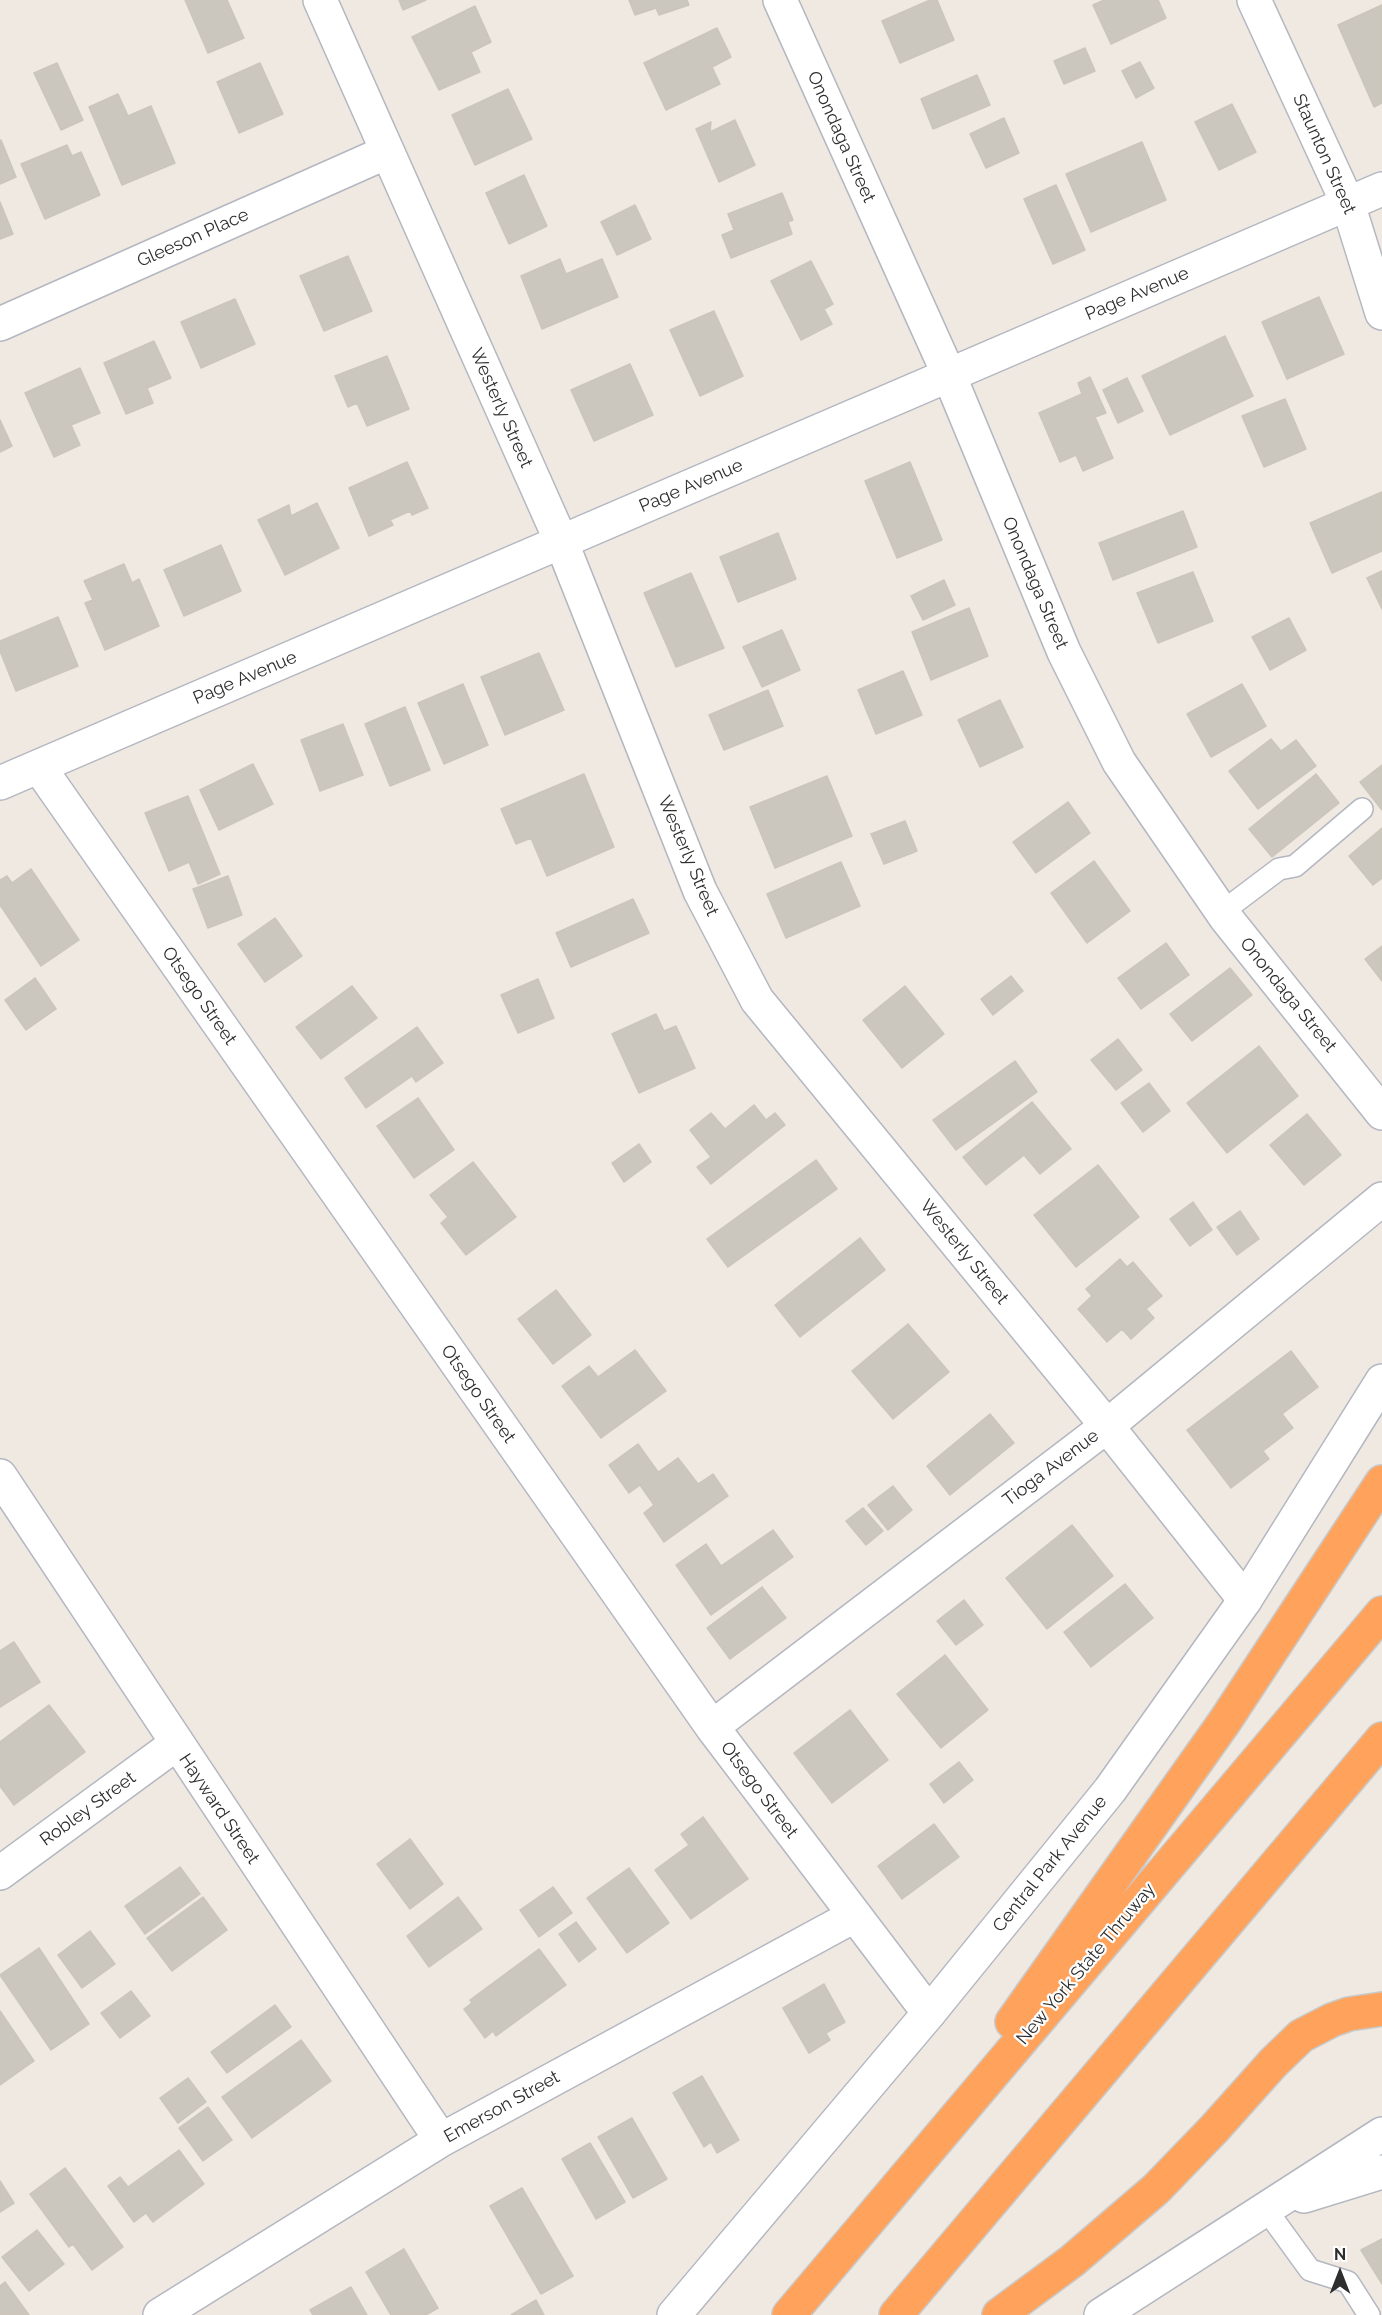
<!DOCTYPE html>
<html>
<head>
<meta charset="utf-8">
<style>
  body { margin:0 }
  #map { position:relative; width:1382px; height:2315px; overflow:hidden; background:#efe9e1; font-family:Raleway,sans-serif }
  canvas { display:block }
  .north { position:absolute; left:1310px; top:2243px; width:60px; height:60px; -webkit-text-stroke:4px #fff; paint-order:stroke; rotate:0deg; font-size:16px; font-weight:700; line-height:24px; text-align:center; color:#2e2e2e }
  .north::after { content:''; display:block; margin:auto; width:21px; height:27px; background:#2e2e2e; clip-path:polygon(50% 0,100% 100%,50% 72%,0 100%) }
</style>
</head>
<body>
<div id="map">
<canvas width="1382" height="2315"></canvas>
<div class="north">N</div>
</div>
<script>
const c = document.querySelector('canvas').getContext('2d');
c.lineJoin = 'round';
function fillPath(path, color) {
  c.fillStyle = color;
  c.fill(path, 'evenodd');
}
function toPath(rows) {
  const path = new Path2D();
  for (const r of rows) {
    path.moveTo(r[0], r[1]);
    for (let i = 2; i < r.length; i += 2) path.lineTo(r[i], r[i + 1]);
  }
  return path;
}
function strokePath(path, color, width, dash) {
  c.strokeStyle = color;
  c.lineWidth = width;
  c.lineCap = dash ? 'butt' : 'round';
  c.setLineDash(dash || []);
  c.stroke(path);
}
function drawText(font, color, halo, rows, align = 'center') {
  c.font = font + ' Raleway,sans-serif';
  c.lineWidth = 4.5;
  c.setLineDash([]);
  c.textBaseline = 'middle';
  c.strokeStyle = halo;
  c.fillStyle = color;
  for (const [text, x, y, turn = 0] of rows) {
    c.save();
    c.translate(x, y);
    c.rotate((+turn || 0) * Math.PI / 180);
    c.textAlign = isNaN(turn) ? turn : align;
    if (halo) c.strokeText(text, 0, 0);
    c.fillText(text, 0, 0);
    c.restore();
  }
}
const building = toPath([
  [185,0,227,0,244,38,208,53,185,0],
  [399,0,426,0,403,10,399,0],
  [629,0,687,0,689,5,659,15,656,8,635,15,629,0],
  [930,0,937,0,954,40,900,63,882,21,930,0],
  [1104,0,1158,0,1166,18,1111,44,1093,5,1104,0],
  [1382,5,1382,103,1374,107,1338,25,1382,5],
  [475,6,491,42,471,52,480,72,439,90,412,37,475,6],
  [717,28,731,57,712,67,720,84,666,110,644,63,717,28],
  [1085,48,1095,71,1064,84,1054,61,1085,48],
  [1140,62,1154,88,1136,98,1122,71,1140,62],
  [57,63,83,120,61,130,34,73,57,63],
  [260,63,283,114,239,133,217,82,260,63],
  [977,75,990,105,933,129,921,99,977,75],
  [508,89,532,139,475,165,452,115,508,89],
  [118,94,128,116,151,106,175,163,122,185,89,107,118,94],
  [1232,104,1256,152,1219,170,1195,122,1232,104],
  [1004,118,1019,153,986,168,970,134,1004,118],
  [735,120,755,165,719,182,696,129,711,122,710,132,735,120],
  [1,140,16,177,0,184,0,141,1,140],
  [1142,142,1166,200,1091,232,1066,174,1142,142],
  [67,145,72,156,81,152,100,195,45,219,21,164,67,145],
  [524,175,547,226,509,244,486,193,524,175],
  [1056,185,1085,250,1053,264,1024,199,1056,185],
  [782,193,793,220,788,222,792,234,731,258,722,235,734,230,728,214,782,193],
  [0,202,13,234,0,239,0,202],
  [635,205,651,239,617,255,601,222,635,205],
  [348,256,372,311,324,331,300,276,348,256],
  [560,259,566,274,602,259,618,297,542,329,521,276,560,259],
  [811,261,833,304,824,309,832,324,801,340,771,281,811,261],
  [1319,297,1344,354,1287,379,1262,322,1319,297],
  [235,299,255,344,201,368,181,322,235,299],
  [714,311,743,376,700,396,670,330,714,311],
  [1225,336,1253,396,1170,435,1142,376,1225,336],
  [154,341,171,378,147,388,153,403,126,414,104,363,154,341],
  [387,356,409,409,367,426,357,403,348,407,335,376,387,356],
  [630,364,653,415,594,441,571,390,630,364],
  [80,368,100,413,71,425,80,445,54,457,25,393,80,368],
  [1090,377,1106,413,1095,417,1113,458,1083,471,1076,455,1060,462,1039,413,1082,394,1078,383,1090,377],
  [1127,378,1143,411,1118,423,1103,390,1127,378],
  [1285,399,1306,449,1264,467,1242,416,1285,399],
  [0,420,12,446,0,452,0,420],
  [407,462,428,508,412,515,410,511,390,520,393,525,369,536,349,488,407,462],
  [910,462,942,540,897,558,865,481,910,462],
  [1382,492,1382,551,1332,573,1310,523,1382,492],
  [317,503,339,548,285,575,258,520,289,505,291,516,317,503],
  [1183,511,1197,547,1113,580,1099,543,1183,511],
  [778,533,796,579,738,602,720,557,778,533],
  [221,545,241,591,184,616,164,570,221,545],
  [124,564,132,583,139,579,159,626,105,650,85,603,93,600,84,581,124,564],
  [1382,571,1382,609,1367,578,1382,571],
  [1193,572,1213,621,1158,643,1137,593,1193,572],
  [691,573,724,648,676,667,644,593,691,573],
  [944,580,955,605,923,620,911,596,944,580],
  [969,608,988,656,931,680,912,632,969,608],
  [58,617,78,666,16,691,0,651,0,641,58,617],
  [1289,618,1306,650,1270,670,1252,637,1289,618],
  [782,630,800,670,762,687,743,647,782,630],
  [539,653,564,710,505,735,481,677,539,653],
  [903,671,922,715,876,734,858,690,903,671],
  [463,684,488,745,444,764,418,703,463,684],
  [1242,684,1266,726,1211,757,1187,714,1242,684],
  [768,690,783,726,724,750,709,715,768,690],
  [1000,700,1023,747,980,767,958,720,1000,700],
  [405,707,430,770,390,786,365,724,405,707],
  [343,724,363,775,320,791,301,740,343,724],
  [1271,739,1281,751,1296,740,1316,766,1258,809,1229,771,1271,739],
  [253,764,273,804,219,830,200,790,253,764],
  [1382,765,1382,810,1360,782,1382,765],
  [584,774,614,847,547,876,531,838,516,844,501,809,584,774],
  [1316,774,1339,803,1272,857,1249,829,1316,774],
  [827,776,852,836,775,868,750,807,827,776],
  [188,796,220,874,198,884,189,862,169,871,145,813,188,796],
  [1068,802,1090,833,1036,873,1013,842,1068,802],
  [905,821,917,851,884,864,871,834,905,821],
  [1382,828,1382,878,1373,885,1349,856,1382,828],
  [1094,861,1130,911,1087,943,1051,893,1094,861],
  [841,862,860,906,786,938,767,894,841,862],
  [31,869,79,940,41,966,0,905,0,880,7,876,12,883,31,869],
  [228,876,242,915,208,928,193,889,228,876],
  [633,899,649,933,571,967,556,933,633,899],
  [275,918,302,956,265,982,238,944,275,918],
  [1166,943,1189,975,1141,1009,1118,978,1166,943],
  [1382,946,1382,981,1365,959,1382,946],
  [1230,968,1252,995,1192,1041,1170,1014,1230,968],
  [1011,976,1023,991,993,1015,981,999,1011,976],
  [35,978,56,1009,26,1030,5,1000,35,978],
  [538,979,554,1018,518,1033,501,995,538,979],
  [352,986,377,1018,321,1059,296,1027,352,986],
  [905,986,944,1034,902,1068,863,1020,905,986],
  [656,1014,664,1031,676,1026,695,1068,639,1093,612,1034,656,1014],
  [417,1027,443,1063,416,1082,412,1076,366,1108,345,1078,417,1027],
  [1118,1039,1142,1070,1116,1090,1091,1060,1118,1039],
  [1259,1046,1298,1096,1227,1153,1187,1103,1259,1046],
  [1015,1061,1037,1092,956,1150,933,1120,1015,1061],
  [1149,1083,1170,1111,1143,1132,1121,1103,1149,1083],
  [418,1098,454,1150,414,1178,377,1126,418,1098],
  [1032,1102,1071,1149,1040,1174,1024,1155,986,1185,963,1157,1032,1102],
  [754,1105,766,1120,775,1113,785,1125,711,1184,697,1167,711,1157,690,1130,711,1113,725,1129,754,1105],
  [1307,1114,1341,1155,1304,1185,1270,1145,1307,1114],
  [639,1144,651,1162,624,1182,612,1163,639,1144],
  [816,1160,837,1189,728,1267,707,1239,816,1160],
  [473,1162,516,1217,466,1255,441,1223,448,1217,430,1195,473,1162],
  [1098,1165,1139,1217,1076,1267,1034,1215,1098,1165],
  [1193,1202,1212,1230,1190,1246,1170,1219,1193,1202],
  [1240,1211,1259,1239,1237,1255,1217,1227,1240,1211],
  [860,1238,885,1270,800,1337,775,1305,860,1238],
  [1120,1259,1127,1267,1133,1262,1162,1296,1146,1309,1154,1318,1131,1339,1122,1329,1107,1342,1078,1309,1092,1296,1086,1289,1120,1259],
  [556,1290,591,1335,553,1364,518,1319,556,1290],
  [908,1324,949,1372,893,1419,852,1371,908,1324],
  [635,1350,666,1391,601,1438,562,1386,589,1366,598,1377,635,1350],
  [1291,1351,1318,1387,1282,1414,1293,1428,1263,1451,1269,1459,1231,1488,1187,1430,1291,1351],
  [990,1414,1014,1443,950,1495,927,1466,990,1414],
  [638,1444,658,1472,629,1493,609,1465,638,1444],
  [678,1458,698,1484,713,1474,728,1496,664,1542,644,1513,654,1505,640,1485,678,1458],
  [893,1486,912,1510,888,1530,868,1505,893,1486],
  [863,1508,883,1531,866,1545,846,1521,863,1508],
  [1072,1525,1113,1576,1047,1629,1006,1578,1072,1525],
  [773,1530,793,1557,711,1615,676,1565,706,1544,721,1566,773,1530],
  [1125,1584,1153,1618,1091,1667,1064,1632,1125,1584],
  [762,1587,786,1618,730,1659,707,1628,762,1587],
  [964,1600,983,1625,956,1645,937,1621,964,1600],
  [14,1642,40,1682,0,1707,0,1651,14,1642],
  [945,1655,988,1710,941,1748,897,1694,945,1655],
  [49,1705,85,1752,14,1805,0,1786,0,1742,49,1705],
  [850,1710,888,1760,832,1803,794,1753,850,1710],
  [959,1762,973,1780,944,1803,930,1784,959,1762],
  [703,1817,748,1879,691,1919,655,1870,689,1845,681,1834,703,1817],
  [934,1824,959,1857,902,1899,878,1866,934,1824],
  [410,1839,443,1884,410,1909,377,1864,410,1839],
  [180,1867,200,1894,145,1934,125,1906,180,1867],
  [629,1868,669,1923,627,1953,587,1898,629,1868],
  [553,1887,572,1913,539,1937,520,1910,553,1887],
  [203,1897,227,1930,172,1971,147,1938,203,1897],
  [458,1897,482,1929,429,1967,407,1936,458,1897],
  [576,1922,596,1949,579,1962,559,1934,576,1922],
  [90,1931,115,1964,82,1988,58,1955,90,1931],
  [39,1948,89,2024,51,2050,0,1975,39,1948],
  [539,1949,566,1985,496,2036,493,2031,485,2038,464,2009,472,2003,470,2000,539,1949],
  [824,1984,845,2022,826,2033,830,2040,809,2053,783,2008,824,1984],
  [131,1991,150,2016,120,2038,101,2013,131,1991],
  [275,2005,291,2027,227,2073,211,2052,275,2005],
  [0,2011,34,2061,0,2085,0,2011],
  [301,2040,331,2081,252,2138,222,2097,301,2040],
  [702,2076,739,2140,717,2153,711,2142,704,2147,673,2093,702,2076],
  [188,2078,206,2102,178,2123,160,2098,188,2078],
  [208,2107,232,2140,203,2161,179,2128,208,2107],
  [632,2118,667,2179,633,2198,598,2137,632,2118],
  [590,2143,625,2202,596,2219,562,2159,590,2143],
  [179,2150,204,2184,153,2222,146,2213,134,2222,108,2186,120,2177,128,2187,179,2150],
  [65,2168,123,2247,92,2270,73,2244,69,2247,30,2194,65,2168],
  [0,2181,14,2203,0,2212,0,2181],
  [522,2188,573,2276,541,2294,490,2206,522,2188],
  [37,2230,64,2264,29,2291,2,2257,37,2230],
  [1382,2239,1382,2284,1361,2250,1382,2239],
  [404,2249,438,2308,426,2315,391,2315,366,2272,404,2249],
  [5,2282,29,2315,0,2315,0,2286,5,2282],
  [351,2287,367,2315,313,2315,310,2310,351,2287],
  [536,2300,544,2315,511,2315,536,2300]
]);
fillPath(building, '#cbc7bf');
strokePath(building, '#cbc5ba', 1.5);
const lane = toPath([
  [1222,912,1279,869,1295,866,1362,809],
  [1265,2208,1310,2270,1348,2282,1369,2315]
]);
const street = toPath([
  [320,0,561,541,700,891,757,1000,1107,1426,1245,1600],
  [780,0,949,375,1064,652,1119,762,1226,918,1382,1113],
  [1254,0,1348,204,1382,313],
  [0,324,387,152],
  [39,767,712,1727,929,2013],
  [0,783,1382,189],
  [0,1476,441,2140],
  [712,1727,1107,1426,1382,1199],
  [0,1873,176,1744],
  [160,2315,441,2140,854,1916]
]);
const secondary = toPath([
  [1304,2196,1382,2172],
  [674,2315,929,2013,1110,1790,1245,1600,1382,1381],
  [1101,2315,1382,2134]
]);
const highway = toPath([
  [1012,2022,1225,1721,1382,1482],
  [789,2315,1382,1613],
  [896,2315,1382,1739],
  [999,2315,1072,2261,1156,2189,1214,2129,1273,2063,1301,2036,1332,2020,1349,2014,1382,2009]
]);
strokePath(lane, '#b4b7c1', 24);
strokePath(street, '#b4b7c1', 36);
strokePath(secondary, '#b4b7c1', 36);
strokePath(highway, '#c9c9c9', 36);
strokePath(lane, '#fff', 21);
strokePath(street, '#fff', 33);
strokePath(secondary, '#fff', 33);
strokePath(highway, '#ffa35c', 33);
drawText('18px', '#2e2e2e', '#fff', [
  ["Onondaga Street",841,137,66],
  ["Staunton Street",1324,154,66],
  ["Gleeson Place",193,238,-24],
  ["Page Avenue",1137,294,-23],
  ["Westerly Street",501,408,66],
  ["Page Avenue",691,486,-23],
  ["Onondaga Street",1035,583,67],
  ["Page Avenue",245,678,-23],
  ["Westerly Street",688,856,67],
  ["Onondaga Street",1288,995,51],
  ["Otsego Street",199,996,55],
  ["Westerly Street",964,1252,51],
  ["Otsego Street",478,1394,55],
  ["Tioga Avenue",1051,1468,-37],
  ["Otsego Street",759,1790,53],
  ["Robley Street",88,1809,-36],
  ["Hayward Street",219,1809,56],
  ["Central Park Avenue",1050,1864,-51],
  ["New York State Thruway",1086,1964,-50],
  ["Emerson Street",502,2107,-29]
]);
</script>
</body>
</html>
